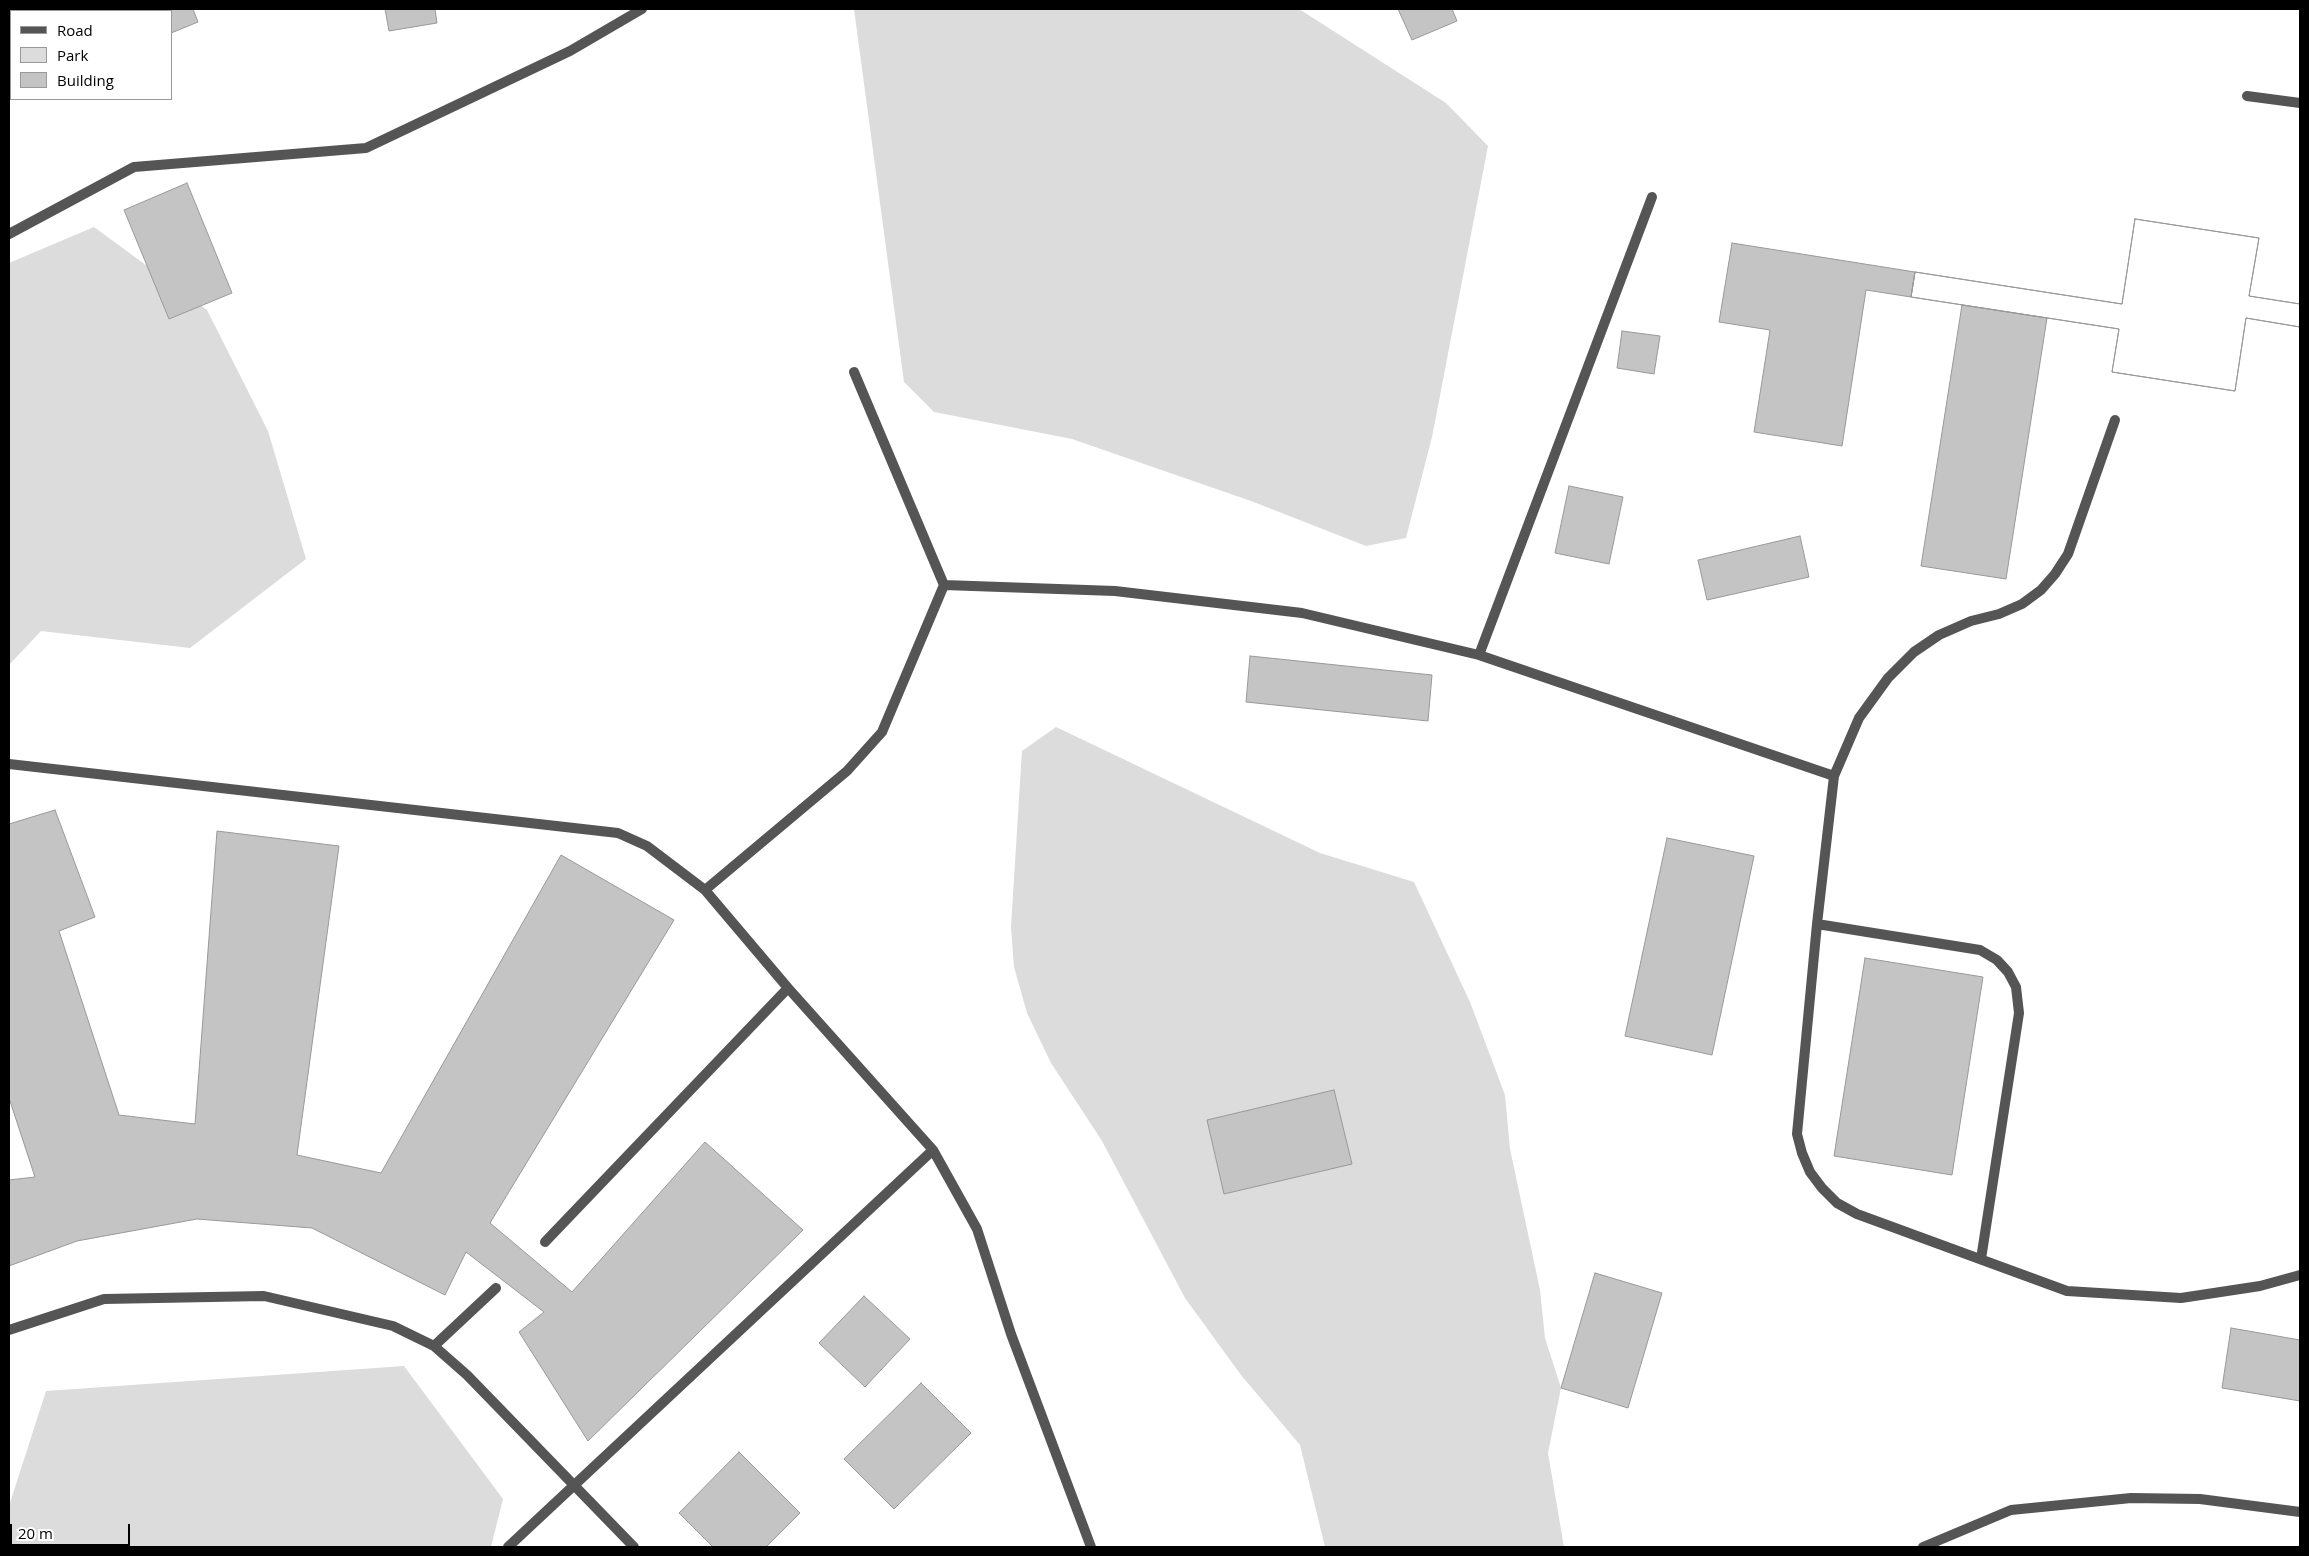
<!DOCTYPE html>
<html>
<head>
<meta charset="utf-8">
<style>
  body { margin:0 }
  #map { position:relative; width:2309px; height:1556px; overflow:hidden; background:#fff; font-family:"Open Sans",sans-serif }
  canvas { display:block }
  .frame { position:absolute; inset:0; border:10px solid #000; pointer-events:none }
  .legend { position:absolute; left:10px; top:10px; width:162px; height:90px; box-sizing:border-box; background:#fff; border:1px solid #999; margin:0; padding:6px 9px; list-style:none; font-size:15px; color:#000 }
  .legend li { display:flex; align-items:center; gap:10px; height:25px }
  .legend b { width:25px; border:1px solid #999 }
  .scale { position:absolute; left:10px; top:1524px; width:120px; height:22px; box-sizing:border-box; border:2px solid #000; border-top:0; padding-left:6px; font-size:15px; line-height:18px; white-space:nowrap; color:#000; -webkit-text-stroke:4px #fff; paint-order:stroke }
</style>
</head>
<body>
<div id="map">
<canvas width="2309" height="1556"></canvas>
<div class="frame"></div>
<ul class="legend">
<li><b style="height:6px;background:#555"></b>Road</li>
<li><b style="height:14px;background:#dcdcdc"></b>Park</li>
<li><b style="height:14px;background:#c4c4c4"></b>Building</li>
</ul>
<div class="scale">20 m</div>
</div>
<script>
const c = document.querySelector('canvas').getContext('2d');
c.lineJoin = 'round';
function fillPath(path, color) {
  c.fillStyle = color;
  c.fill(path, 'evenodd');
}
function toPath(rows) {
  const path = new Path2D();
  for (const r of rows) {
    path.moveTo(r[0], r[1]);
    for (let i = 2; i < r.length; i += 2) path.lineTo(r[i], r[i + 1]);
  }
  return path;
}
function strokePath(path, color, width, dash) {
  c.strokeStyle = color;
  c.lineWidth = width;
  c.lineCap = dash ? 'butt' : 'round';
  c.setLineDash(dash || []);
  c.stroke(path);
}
fillPath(toPath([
  [854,9,1299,9,1446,103,1488,146,1432,437,1406,538,1366,546,1251,501,1072,439,934,412,904,382],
  [94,227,207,310,268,431,306,559,190,648,41,631,9,665,9,263],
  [1056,727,1320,853,1414,882,1470,1002,1505,1095,1510,1149,1540,1290,1545,1338,1561,1388,1548,1453,1564,1547,1325,1547,1300,1445,1241,1375,1185,1298,1102,1141,1051,1063,1027,1013,1014,967,1011,927,1022,751],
  [404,1366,503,1499,491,1547,9,1547,9,1506,46,1391]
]), '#dcdcdc');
const building = toPath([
  [153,9,193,9,198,22,171,33,171,11,154,11,153,9],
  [385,9,435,9,437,23,389,31,385,9],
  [1398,9,1452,9,1457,21,1412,40,1398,9],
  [187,183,232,293,169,319,124,210,187,183],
  [2135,219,2259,238,2249,296,2300,304,2300,327,2246,318,2235,391,2112,372,2119,329,1911,297,1915,272,2122,304,2135,219],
  [2135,219,2259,238,2249,296,2300,304,2300,327,2246,318,2235,391,2112,372,2119,329,1911,297,1915,272,2122,304,2135,219],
  [1732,243,1915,272,1911,297,1866,290,1842,446,1754,432,1770,330,1719,322,1732,243],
  [1962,305,2047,318,2006,579,1921,566,1962,305],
  [1622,331,1660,336,1654,374,1617,368,1622,331],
  [1569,486,1623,497,1609,564,1555,553,1569,486],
  [1800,536,1809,577,1707,600,1698,560,1800,536],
  [1250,656,1432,675,1428,721,1246,702,1250,656],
  [55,810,95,917,59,931,119,1115,195,1124,217,831,339,846,297,1155,381,1173,561,855,674,920,490,1223,572,1292,705,1142,803,1230,588,1441,519,1332,544,1312,466,1252,445,1295,312,1228,197,1219,77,1241,9,1266,9,1180,35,1177,9,1098,9,824,55,810],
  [1667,838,1754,856,1712,1055,1625,1036,1667,838],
  [1865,958,1983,977,1952,1175,1834,1156,1865,958],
  [1334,1090,1352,1164,1224,1194,1207,1120,1334,1090],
  [1595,1273,1662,1293,1628,1408,1561,1388,1595,1273],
  [864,1296,910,1339,865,1387,819,1343,864,1296],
  [2231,1328,2300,1340,2300,1401,2222,1388,2231,1328],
  [921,1383,971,1433,894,1509,844,1459,921,1383],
  [739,1452,800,1513,766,1547,713,1547,679,1513,739,1452]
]);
fillPath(building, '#c4c4c4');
strokePath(building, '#999', 1);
strokePath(toPath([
  [2247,96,2300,103],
  [854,372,944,585,1115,591,1302,613,1479,655,1834,776],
  [2115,420,2068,554,2055,574,2041,590,2022,604,1999,614,1971,621,1939,635,1914,652,1888,678,1859,718,1834,776,1817,924,1797,1134,1802,1153,1810,1172,1822,1188,1837,1203,1857,1214,2067,1291,2181,1298,2260,1286,2300,1275],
  [944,585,882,732,847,771,705,890,788,988,933,1150,977,1229,1011,1334,1091,1547],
  [1479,655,1652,197],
  [9,764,618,833,647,846,705,890],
  [1817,924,1980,950,1997,960,2008,972,2016,987,2019,1013,1981,1259],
  [545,1242,788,988],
  [9,1330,104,1299,264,1296,393,1326,434,1346,467,1375,634,1547],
  [434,1346,496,1288],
  [508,1547,933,1150],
  [1923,1547,2011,1510,2131,1498,2200,1499,2300,1512]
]), '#555', 10);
strokePath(toPath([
  [9,234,134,167,366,148,570,51,642,9]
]), '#555', 10);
</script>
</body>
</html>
